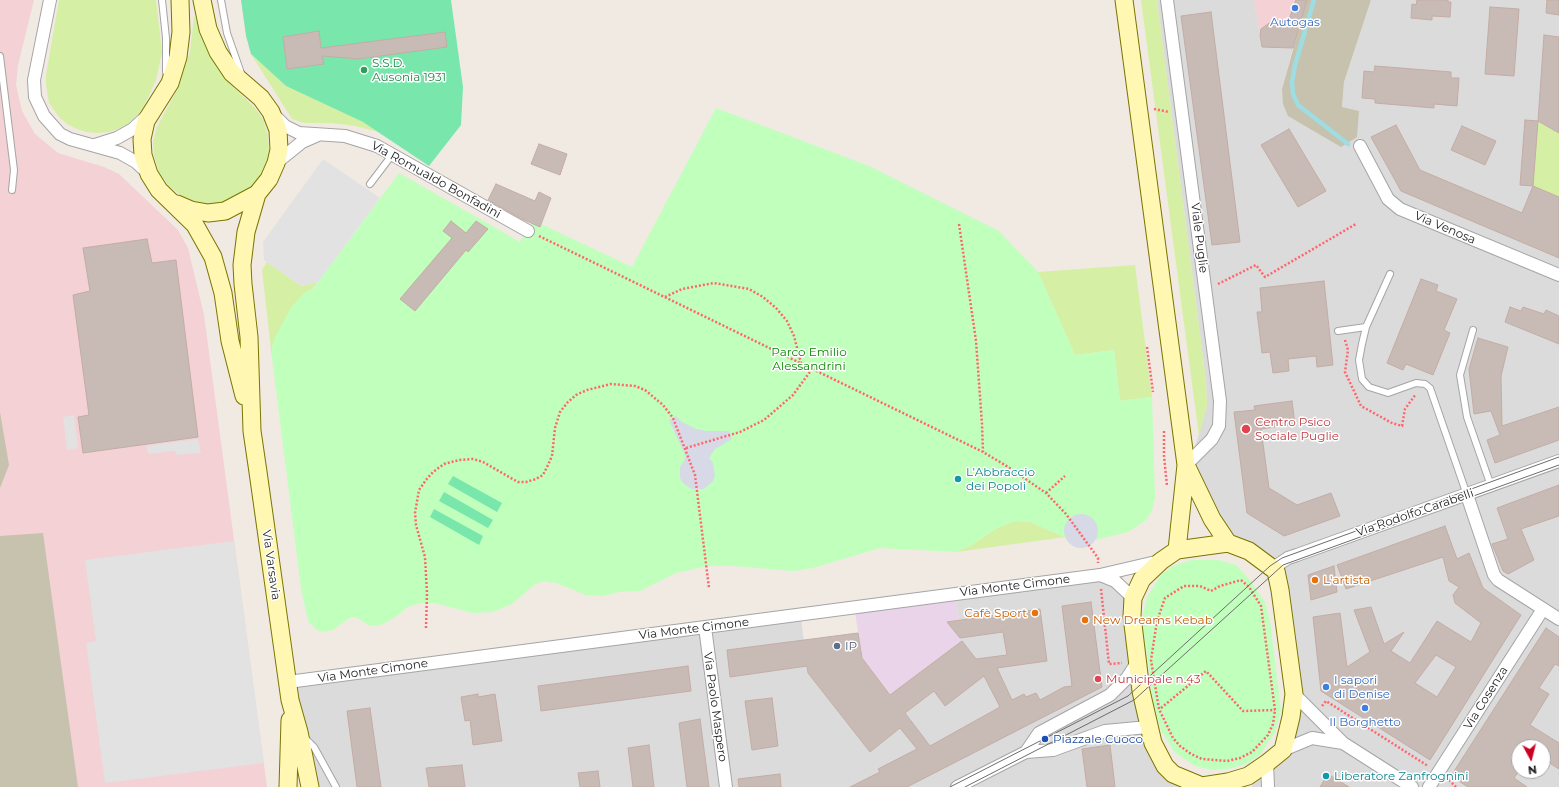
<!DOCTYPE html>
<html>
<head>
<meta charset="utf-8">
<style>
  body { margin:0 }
  #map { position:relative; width:1559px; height:787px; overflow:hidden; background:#f0eae3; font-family:Montserrat,sans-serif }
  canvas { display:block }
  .north { position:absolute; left:1511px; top:739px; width:40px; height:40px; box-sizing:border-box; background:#fff; border:1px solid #a5a5a5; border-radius:50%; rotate:173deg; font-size:11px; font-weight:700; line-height:16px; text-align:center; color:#1e1e1e }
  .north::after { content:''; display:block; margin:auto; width:14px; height:18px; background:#cc0020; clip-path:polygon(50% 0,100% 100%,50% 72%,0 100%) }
</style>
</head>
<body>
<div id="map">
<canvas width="1559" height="787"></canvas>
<div class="north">N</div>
</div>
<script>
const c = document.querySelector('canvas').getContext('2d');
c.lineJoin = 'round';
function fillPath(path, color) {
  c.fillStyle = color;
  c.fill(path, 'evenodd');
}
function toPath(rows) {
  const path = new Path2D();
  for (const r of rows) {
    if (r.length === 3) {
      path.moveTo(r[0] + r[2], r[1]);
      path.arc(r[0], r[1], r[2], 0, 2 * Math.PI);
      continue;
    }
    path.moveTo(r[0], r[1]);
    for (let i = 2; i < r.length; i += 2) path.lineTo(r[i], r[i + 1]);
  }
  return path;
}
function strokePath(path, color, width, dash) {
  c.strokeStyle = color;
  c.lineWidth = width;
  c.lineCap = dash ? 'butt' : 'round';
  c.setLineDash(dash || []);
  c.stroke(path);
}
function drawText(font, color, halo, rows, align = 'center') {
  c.font = font + ' Montserrat,sans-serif';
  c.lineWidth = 3;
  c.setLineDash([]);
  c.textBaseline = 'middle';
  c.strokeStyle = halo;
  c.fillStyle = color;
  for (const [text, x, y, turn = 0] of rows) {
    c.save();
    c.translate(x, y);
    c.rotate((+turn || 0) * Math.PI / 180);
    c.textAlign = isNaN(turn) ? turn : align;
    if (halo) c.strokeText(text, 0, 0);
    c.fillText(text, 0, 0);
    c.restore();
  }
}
fillPath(toPath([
  [1157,0,1254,0,1262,46,1293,48,1282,89,1342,107,1344,82,1371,0,1559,0,1559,459,1274,565,1229,541,1190,465,1207,405,1206,381],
  [1559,463,1559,787,1420,787,1344,742,1323,736,1285,747,1292,719,1279,573,1289,559],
  [1519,747,1543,747,1543,771,1519,771],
  [1123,577,1141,711,1157,756,1196,787,316,787,292,686,801,619,808,673,870,752,910,720,905,713,975,659,962,641,956,599],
  [1312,740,1343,745,1414,787,1252,787,1254,775]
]), '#dcdbdb');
fillPath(toPath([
  [0,0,34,0,18,65,16,85,22,111,35,134,58,153,104,167,119,174,178,230,188,248,204,315,267,787,0,787],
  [1254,0,1307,0,1293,48,1262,47]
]), '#f3d1d5');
fillPath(toPath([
  [956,599,962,641,976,659,905,713,862,658,855,612]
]), '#ead4e9');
fillPath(toPath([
  [1307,0,1371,0,1344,82,1342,107,1359,111,1357,137,1341,147,1288,116,1283,104,1282,89],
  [0,412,9,465,0,488],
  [43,533,78,787,0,787,0,536]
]), '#c6c2ae');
fillPath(toPath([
  [59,0,156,0,162,52,156,80,142,110,131,122,121,128,109,132,97,133,86,132,77,129,67,124,59,117,49,103,46,84,46,75],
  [1141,0,1157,0,1206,381,1207,405,1199,436],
  [194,15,208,51,219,70,232,86,254,107,263,119,268,135,269,151,267,162,261,176,251,189,224,203,209,204,195,202,180,195,168,185,159,172,154,156,153,142,157,127,176,92,190,52],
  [251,54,286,86,363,122,379,132,355,126,332,123,304,123,292,119],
  [1538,121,1555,131,1559,129,1559,197,1533,186],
  [267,262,301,286,318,282,312,289,304,293,272,347,272,358,262,270],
  [1135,265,1152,397,1120,401,1114,350,1075,355,1038,272],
  [1015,521,1030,522,1065,537,956,552,970,546,997,528]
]), '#d5efa4');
fillPath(toPath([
  [716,108,869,166,999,231,1038,272,1075,355,1114,350,1120,401,1152,397,1155,497,1152,511,1145,521,1128,532,1095,540,1065,537,1030,522,1015,521,997,528,970,546,956,552,880,548,813,568,793,571,734,566,707,566,676,573,640,591,620,592,602,596,586,595,556,583,543,581,534,585,512,604,493,612,473,613,434,603,420,603,408,607,394,618,379,626,368,625,356,617,351,617,333,630,322,632,317,630,308,621,301,588,272,358,272,347,275,337,292,306,304,293,313,289,399,173,520,242,532,223,541,224,632,267],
  [1191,560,1219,560,1236,565,1249,579,1265,602,1270,621,1281,710,1275,732,1260,755,1246,764,1228,769,1212,770,1195,766,1175,753,1161,730,1154,705,1142,619,1147,597,1161,575,1173,566]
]), '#c1ffbc');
fillPath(toPath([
  [241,0,451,0,463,87,461,125,429,166,363,122,286,86,251,54,246,36],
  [453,476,502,503,497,512,448,484],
  [444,492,493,520,488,528,439,501],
  [434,509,483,536,479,545,430,517]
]), '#79e7ac');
fillPath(toPath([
  [323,159,380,198,318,282,301,286,264,260,263,242],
  [74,415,78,448,67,450,63,417],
  [198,439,201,453,176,455,175,451,148,454,146,446],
  [234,541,264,763,105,783,86,643,96,641,85,560]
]), '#e2e2e2');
fillPath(toPath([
  [676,416,682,422,696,429,707,431,729,431,732,439,715,449,709,458,713,463,715,475,713,481,704,489,692,489,683,483,680,478,680,467,686,457,669,420],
  [1081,531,17]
]), '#d7dae6');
strokePath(toPath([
  [1314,0,1295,65,1292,82,1293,94,1298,105,1348,144]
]), '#9fdde2', 4.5);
const building = toPath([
  [1296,0,1307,0,1293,48,1262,47,1260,35,1261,29,1275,19,1288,22,1296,0],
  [1417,0,1448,0,1448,2,1451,2,1450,17,1432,16,1432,20,1411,18,1412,4,1416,5,1417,0],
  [1547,0,1559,0,1559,15,1546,13,1547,0],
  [1490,7,1519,9,1514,76,1485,74,1490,7],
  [1211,12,1240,242,1212,245,1181,16,1211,12],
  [319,31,321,48,445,32,447,47,358,59,322,56,324,64,287,69,283,37,319,31],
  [1544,35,1559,37,1559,133,1538,121,1544,35],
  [1375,66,1451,72,1451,78,1459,78,1457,106,1434,104,1434,108,1375,103,1375,99,1362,98,1364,71,1374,72,1375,66],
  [1525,120,1538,121,1533,186,1520,185,1525,120],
  [1396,125,1420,170,1522,213,1533,186,1559,197,1559,258,1401,191,1371,137,1396,125],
  [1462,126,1496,141,1485,165,1451,150,1462,126],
  [1289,129,1326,191,1298,207,1261,145,1289,129],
  [539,144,567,154,560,175,531,164,539,144],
  [496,184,535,201,539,192,551,198,540,227,522,219,488,200,496,184],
  [451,221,466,233,476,221,488,229,468,252,466,250,415,311,400,299,452,238,443,231,451,221],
  [147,239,152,263,176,260,198,437,83,453,78,417,89,415,73,295,90,291,83,248,147,239],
  [1421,279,1438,285,1436,291,1457,299,1444,330,1450,333,1433,375,1406,364,1403,370,1387,363,1421,279],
  [1324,281,1333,365,1317,367,1316,356,1288,359,1289,371,1273,373,1270,352,1262,353,1257,312,1262,312,1260,288,1324,281],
  [1510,307,1521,311,1523,307,1544,314,1546,310,1559,316,1559,344,1505,322,1510,307],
  [1478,338,1508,347,1501,376,1502,426,1559,407,1559,440,1495,463,1487,440,1500,435,1491,411,1474,414,1469,369,1478,338],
  [1292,401,1295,424,1261,429,1269,488,1297,505,1331,493,1340,516,1284,536,1247,513,1234,412,1255,410,1254,406,1292,401],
  [1559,485,1559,516,1521,529,1534,560,1508,574,1503,571,1492,544,1508,539,1497,508,1559,485],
  [1445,526,1457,559,1469,553,1483,588,1521,615,1430,760,1321,691,1313,617,1340,613,1347,667,1370,652,1354,610,1371,607,1384,644,1404,632,1391,651,1410,663,1437,621,1471,642,1481,623,1455,603,1453,595,1459,587,1449,581,1443,557,1346,589,1337,565,1445,526],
  [1436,655,1456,667,1437,697,1415,683,1436,655],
  [1334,566,1337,592,1311,600,1308,575,1334,566],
  [1091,602,1102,687,907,787,850,787,880,772,878,769,917,749,900,728,870,752,808,673,807,666,730,677,727,650,858,633,862,658,890,695,962,641,976,659,1007,655,1003,632,960,638,947,622,1040,609,1047,661,997,668,1012,700,1024,694,1026,697,1036,693,1040,700,1064,687,1072,686,1062,606,1091,602],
  [984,676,1000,707,930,746,905,713,934,691,945,706,984,676],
  [1546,628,1559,637,1559,666,1555,664,1539,688,1549,694,1530,725,1559,743,1559,769,1543,759,1543,747,1519,747,1519,771,1514,778,1527,787,1468,787,1451,776,1546,628],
  [688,666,691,691,541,711,538,686,688,666],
  [478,694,478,697,495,694,502,741,473,745,470,720,465,721,461,697,478,694],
  [772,698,778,746,752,750,745,701,772,698],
  [370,708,381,787,357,787,347,711,370,708],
  [700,719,709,787,687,787,679,723,700,719],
  [649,745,654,787,633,787,628,748,649,745],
  [1110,745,1115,787,1087,787,1082,749,1110,745],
  [462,765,465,787,429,787,426,768,462,765],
  [598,771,600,787,580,787,578,773,598,771],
  [780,774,781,787,739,787,738,779,780,774],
  [1328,774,1349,787,1320,787,1328,774]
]);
fillPath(building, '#c8bbb6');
strokePath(building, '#c3ada4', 1);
const lane = toPath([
  [162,0,166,38,166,72],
  [221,0,227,33,241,73],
  [0,56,14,170,12,190],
  [370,184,392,155],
  [1390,274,1366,327,1362,344,1359,360,1362,379,1369,387,1388,393,1416,383,1425,384,1430,388,1467,495],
  [1473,330,1460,375,1467,417,1491,486],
  [1338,331,1366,327],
  [305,738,314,747,336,787]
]);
const street = toPath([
  [50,0,34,80,35,97,44,116,60,134,70,139,120,153,136,162,148,173],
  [1167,0,1220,401,1219,426,1212,439,1186,465],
  [275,116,285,126,299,133,345,136,377,146,528,231],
  [95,145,117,138,133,129,148,115],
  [1360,146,1388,199,1400,209,1559,275],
  [276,163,302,142,318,135],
  [1467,495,1494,575,1498,580,1559,619],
  [1273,568,1288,558,1297,555,1559,461],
  [1100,575,1115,581,1133,598],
  [705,627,726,787],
  [288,682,1100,575,1160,561],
  [1294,694,1343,743,1412,787],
  [1283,750,1312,738,1343,743],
  [1026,752,1039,733,1110,695,1127,678,1138,661],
  [1267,763,1268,787],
  [957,787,1026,752,1053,750,1105,731,1148,727],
  [1429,787,1543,609]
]);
const secondary = toPath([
  [180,0,181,32,178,57,170,83,146,121,142,139,143,155,149,174,159,190,195,225,213,257,223,293,230,341,244,396],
  [202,0,208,29,218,52,232,73,261,98,271,112,278,130,279,150,276,163,269,179,257,194,246,232,242,265,243,284,249,337,252,431,258,472,290,700,299,732,310,787],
  [1124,0,1186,465,1177,550],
  [177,204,191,210,208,213,225,211,257,194],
  [1186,465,1212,519,1228,543],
  [1228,543,1249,551,1276,571,1280,590,1294,694,1291,717,1283,750,1267,763,1248,776,1228,782,1202,786,1173,774,1165,766,1153,743,1141,691,1132,616,1133,598,1142,579,1161,561,1177,550,1228,543],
  [288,787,290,720]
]);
strokePath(lane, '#a5a5a5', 8);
strokePath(street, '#a5a5a5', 14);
strokePath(secondary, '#7a7500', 19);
strokePath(toPath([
  [1154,109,1169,112],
  [959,224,976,341,982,424,983,452],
  [539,236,983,452,1005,465,1046,493,1066,514,1098,558,1098,563],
  [1218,284,1256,265,1265,277,1356,224],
  [665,297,682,289,714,283,749,289,763,297,776,308,787,321,794,336,801,363],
  [1345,340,1348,350,1345,372,1361,406,1392,423,1402,426,1405,409,1416,394],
  [1147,347,1153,392],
  [1164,431,1164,456,1167,486],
  [686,448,740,432,764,420,793,395,812,369],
  [1046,493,1065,476],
  [1241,580,1249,587,1261,606,1275,710,1273,724,1268,735,1252,752,1240,758,1227,761,1202,759,1191,754,1180,746,1173,738,1159,709,1151,660,1157,621,1165,598,1184,586,1200,586,1211,591,1220,586,1241,580],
  [1101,589,1109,664,1122,663],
  [426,628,427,593,425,557,416,525,415,513,419,490,426,480,433,472,444,464,459,460,473,459,483,462,518,482,526,482,536,479,543,475,548,465,552,456,555,428,560,412,568,402,576,395,587,390,611,384,635,386,645,390,663,405,673,418,695,475,709,588],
  [1322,706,1326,701,1428,766],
  [1161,708,1206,671,1243,711,1275,710],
  [1449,780,1456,787]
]), '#ff656d', 2.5, [2, 2]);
strokePath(lane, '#fff', 6);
strokePath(street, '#fff', 12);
strokePath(secondary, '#fff7b2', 17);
strokePath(toPath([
  [950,787,1128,696,1270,566,1282,558,1559,457],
  [965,787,1134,700,1283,565,1559,465]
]), '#6c6c6c', 1);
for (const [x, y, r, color] of [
  [1295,8,4,"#3f7fe0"],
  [364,70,4,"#2e9e5b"],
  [1246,429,5,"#e0444e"],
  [958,479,4,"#0f9aa8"],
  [1315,580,4,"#e8710a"],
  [1035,613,4,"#e8710a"],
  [1085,620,4,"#e8710a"],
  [837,646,4,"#5c6f8a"],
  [1098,679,4,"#e0444e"],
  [1326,687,4,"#3f7fe0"],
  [1365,708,4,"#3f7fe0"],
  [1045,739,4,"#1a4fb4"],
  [1326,776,4,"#0f9aa8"]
]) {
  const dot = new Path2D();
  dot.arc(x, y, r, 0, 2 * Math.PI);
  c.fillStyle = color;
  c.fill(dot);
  strokePath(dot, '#fff', 1.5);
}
drawText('12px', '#366cbe', '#fff', [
  ["Autogas",1295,22],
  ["I sapori",1334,680,"left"],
  ["di Denise",1334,694,"left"],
  ["Il Borghetto",1365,722]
]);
drawText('12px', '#27864d', '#fff', [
  ["S.S.D.",372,63],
  ["Ausonia 1931",372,77]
], 'left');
drawText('12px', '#1e1e1e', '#fff', [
  ["Via Romualdo Bonfadini",436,180,29],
  ["Via Venosa",1445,228,23],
  ["Viale Puglie",1199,238,83],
  ["Via Rodolfo Carabelli",1415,513,-19],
  ["Via Varsavia",271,565,82],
  ["Via Monte Cimone",1015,586,-7],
  ["Via Monte Cimone",694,629,-7],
  ["Via Monte Cimone",373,671,-8],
  ["Via Cosenza",1486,698,-58],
  ["Via Paolo Maspero",715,707,82]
]);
drawText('12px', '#0a8801', '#fff', [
  ["Parco Emilio",809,352],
  ["Alessandrini",809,366]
]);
drawText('12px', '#be3a42', '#fff', [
  ["Centro Psico",1255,422],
  ["Sociale Puglie",1255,436],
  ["Municipale n.43",1106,679]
], 'left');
drawText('12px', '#0d838f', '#fff', [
  ["L’Abbraccio",966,472],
  ["dei Popoli",966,486],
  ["Liberatore Zanfrognini",1334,776]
], 'left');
drawText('12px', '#c56008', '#fff', [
  ["L'artista",1323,580],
  ["Cafè Sport",1027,613,"right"],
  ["New Dreams Kebab",1093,620]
], 'left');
drawText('12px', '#4e5e75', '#fff', [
  ["IP",845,646]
], 'left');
drawText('12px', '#164399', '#fff', [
  ["Piazzale Cuoco",1053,739]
], 'left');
</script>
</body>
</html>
